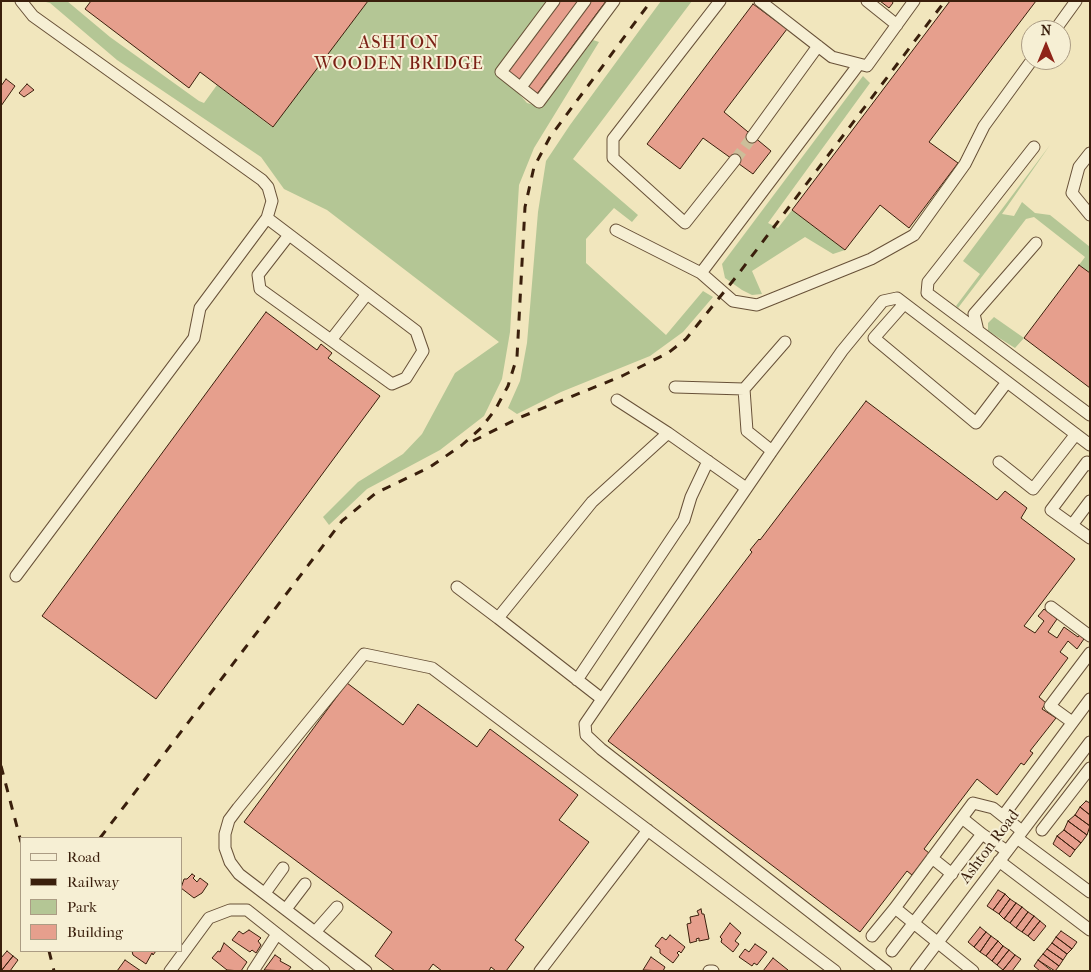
<!DOCTYPE html>
<html>
<head>
<meta charset="utf-8">
<style>
  body { margin:0 }
  #map { position:relative; width:1091px; height:972px; overflow:hidden; background:#f1e6bd; font-family:"IM FELL French Canon",serif }
  canvas { display:block }
  .frame { position:absolute; inset:0; border:2px solid #3a1f0c; pointer-events:none }
  .legend { position:absolute; left:20px; top:837px; width:162px; height:115px; box-sizing:border-box; background:#f6efd4; border:1px solid #ab9c84; margin:0; padding:6px 9px; list-style:none; font-size:15px; color:#3a1f0c }
  .legend li { display:flex; align-items:center; gap:10px; height:25px }
  .legend b { width:25px; border:1px solid #ab9c84 }
  .north { position:absolute; left:1021px; top:20px; width:50px; height:50px; box-sizing:border-box; background:#f6efd4; border:1px solid #ab9c84; border-radius:50%; rotate:0deg; font-size:14px; font-weight:700; line-height:20px; text-align:center; color:#3a1f0c }
  .north::after { content:''; display:block; margin:auto; width:18px; height:22px; background:#8f2418; clip-path:polygon(50% 0,100% 100%,50% 72%,0 100%) }
</style>
</head>
<body>
<div id="map">
<canvas width="1091" height="972"></canvas>
<div class="frame"></div>
<ul class="legend">
<li><b style="height:6px;background:#f6efd4"></b>Road</li>
<li><b style="height:6px;background:#3a1f0c"></b>Railway</li>
<li><b style="height:14px;background:#b4c695"></b>Park</li>
<li><b style="height:14px;background:#e69f8d"></b>Building</li>
</ul>
<div class="north">N</div>
</div>
<script>
const c = document.querySelector('canvas').getContext('2d');
c.lineJoin = 'round';
function fillPath(path, color) {
  c.fillStyle = color;
  c.fill(path, 'evenodd');
}
function toPath(rows) {
  const path = new Path2D();
  for (const r of rows) {
    path.moveTo(r[0], r[1]);
    for (let i = 2; i < r.length; i += 2) path.lineTo(r[i], r[i + 1]);
  }
  return path;
}
function strokePath(path, color, width, dash) {
  c.strokeStyle = color;
  c.lineWidth = width;
  c.lineCap = dash ? 'butt' : 'round';
  c.setLineDash(dash || []);
  c.stroke(path);
}
function drawText(font, color, halo, rows, align = 'center') {
  c.font = font + ' "IM FELL French Canon",serif';
  c.lineWidth = 4;
  c.setLineDash([]);
  c.textBaseline = 'middle';
  c.strokeStyle = halo;
  c.fillStyle = color;
  for (const [text, x, y, turn = 0] of rows) {
    c.save();
    c.translate(x, y);
    c.rotate((+turn || 0) * Math.PI / 180);
    c.textAlign = isNaN(turn) ? turn : align;
    if (halo) c.strokeText(text, 0, 0);
    c.fillText(text, 0, 0);
    c.restore();
  }
}
fillPath(toPath([
  [42,1,67,1,110,37,199,101,204,103,217,85,272,127,368,1,547,1,495,72,508,81,527,103,542,107,593,40,599,42,534,148,519,185,510,332,502,379,484,416,440,450,367,489,329,525,323,517,358,482,403,454,422,434,455,373,499,342,327,210,284,189,261,157,117,60,50,3],
  [661,1,692,1,573,159,638,215,632,222,614,208,586,239,586,263,666,335,703,291,713,297,683,332,650,356,561,392,517,414,508,408,520,381,527,343,538,212,546,161,570,125],
  [863,76,870,83,768,223,778,228,792,210,845,250,833,254,805,237,752,271,762,294,752,295,742,290,725,278,722,264],
  [1050,145,1002,214,1014,216,1022,202,1035,213,1050,215,1090,247,1090,273,1079,265,1085,257,1034,217,1026,219,958,308,956,306,980,274,963,261],
  [994,317,1024,338,1015,348,988,331,988,323]
]), '#b4c695');
const building = toPath([
  [91,1,368,1,273,127,200,72,189,88,85,9,91,1],
  [560,1,578,1,519,81,508,72,560,1],
  [591,1,606,1,537,94,527,87,591,1],
  [880,1,892,1,893,3,889,8,880,1],
  [950,1,1036,1,929,142,958,163,909,228,880,205,845,250,792,210,950,1],
  [753,4,787,29,724,112,771,151,753,174,703,138,680,169,647,144,753,4],
  [6,79,15,86,1,106,1,86,6,79],
  [27,84,34,90,24,97,19,93,27,84],
  [1079,265,1090,273,1090,388,1024,338,1079,265],
  [266,312,317,350,321,344,332,353,328,358,380,396,156,699,42,616,266,312],
  [866,401,997,500,1005,491,1027,508,1021,518,1075,559,1024,626,1035,633,1044,621,1038,616,1044,609,1057,619,1048,632,1057,638,1064,627,1078,637,1081,633,1086,636,1077,649,1068,641,1060,652,1068,658,1039,697,1046,703,1042,709,1056,718,1030,751,1033,753,1024,765,1021,763,997,795,977,779,924,849,929,853,912,875,907,871,860,932,608,741,752,552,750,550,759,539,760,540,866,401],
  [347,683,403,725,418,704,477,747,490,729,578,795,559,820,589,842,515,940,524,947,506,971,496,971,491,967,489,971,442,971,433,964,428,971,395,971,375,956,392,932,244,822,347,683],
  [1086,801,1090,803,1090,815,1080,807,1086,801],
  [1080,807,1090,815,1090,826,1075,815,1080,807],
  [1075,815,1090,826,1087,835,1068,821,1075,815],
  [1068,821,1087,835,1081,843,1064,830,1068,821],
  [1064,830,1081,843,1075,850,1057,836,1064,830],
  [1057,836,1075,850,1070,857,1053,844,1057,836],
  [192,874,195,876,193,878,197,882,200,878,208,884,202,893,194,898,181,888,184,879,187,879,192,874],
  [998,890,1005,894,993,910,987,906,998,890],
  [1005,894,1010,899,999,914,993,910,1005,894],
  [1010,899,1016,903,1004,919,999,914,1010,899],
  [1016,903,1022,907,1010,923,1004,919,1016,903],
  [1022,907,1028,912,1016,928,1010,923,1022,907],
  [701,909,702,914,704,914,709,939,699,941,699,938,696,939,697,941,690,943,687,924,691,923,690,917,699,915,697,911,701,909],
  [1028,912,1034,916,1022,932,1016,928,1028,912],
  [1034,916,1040,921,1028,936,1022,932,1034,916],
  [1040,921,1046,926,1034,941,1028,936,1040,921],
  [730,923,741,933,735,941,739,944,733,952,721,942,722,939,720,937,730,923],
  [980,927,986,932,974,947,968,942,980,927],
  [249,930,261,938,258,941,261,945,256,953,252,950,250,952,232,940,239,931,243,934,249,930],
  [1061,931,1077,942,1072,949,1056,937,1061,931],
  [986,932,991,936,980,952,974,947,986,932],
  [670,935,685,947,681,953,679,951,677,953,679,955,673,963,660,953,660,949,655,946,662,937,666,940,670,935],
  [991,936,998,941,986,956,980,952,991,936],
  [1056,937,1072,949,1067,954,1052,943,1056,937],
  [998,941,1003,946,992,961,986,956,998,941],
  [224,943,247,962,241,971,227,970,212,958,218,951,220,952,224,943],
  [1052,943,1067,954,1063,960,1047,949,1052,943],
  [755,944,767,952,757,965,754,963,752,966,739,957,745,949,749,952,755,944],
  [1003,946,1009,950,997,965,992,961,1003,946],
  [1047,949,1063,960,1059,966,1043,954,1047,949],
  [1009,950,1015,955,1003,970,997,965,1009,950],
  [7,951,13,956,1,971,1,958,7,951],
  [132,951,156,951,153,955,152,953,146,964,133,955,132,951],
  [1043,954,1059,966,1055,971,1038,960,1043,954],
  [275,955,281,959,280,961,291,967,288,971,264,970,275,955],
  [1015,955,1021,959,1012,971,1004,971,1003,970,1015,955],
  [13,956,18,960,10,971,1,971,13,956],
  [651,957,665,967,663,971,643,970,651,957],
  [773,958,788,970,787,971,763,971,773,958],
  [125,960,138,969,141,971,117,971,125,960],
  [1038,960,1052,971,1040,971,1034,966,1038,960]
]);
fillPath(building, '#e69f8d');
strokePath(building, '#3a1f0c', 1);
strokePath(toPath([
  [735,160,752,137]
]), '#ccbe9a', 11, [11, 5.5]);
const minor = toPath([
  [554,1,501,72,539,102,614,1],
  [720,1,613,139,613,158,685,223,735,160],
  [760,1,832,57,867,66,914,1],
  [867,1,897,25],
  [1055,30,1076,1],
  [521,87,585,1],
  [752,137,818,46],
  [1090,153,1079,167,1072,193,1090,215],
  [267,218,416,331,423,351,406,378,392,384,260,289,258,275,289,235],
  [616,230,701,273,733,301,757,305,871,259,914,235,965,164,984,126,1032,60],
  [1036,243,974,314,978,331,1090,415],
  [701,273,859,64],
  [904,304,874,338,976,423,1007,382],
  [978,331,927,293,928,282,1034,147],
  [331,340,367,294],
  [675,387,744,389,785,342],
  [744,389,747,431,772,451],
  [617,400,668,433],
  [999,462,1033,489,1076,434],
  [1090,465,1087,462,1051,510,1090,538],
  [1072,525,1090,501],
  [16,576,194,338,200,308,267,218,272,201,268,187,262,180,33,16,21,1],
  [457,587,498,618,592,502,668,433,746,488],
  [1051,607,1090,636],
  [498,618,602,699],
  [577,680,684,520,691,497,708,461],
  [1072,722,1050,706,1090,653],
  [1003,816,1022,831],
  [962,818,982,834],
  [1042,830,1090,768],
  [1017,838,1090,892],
  [932,858,952,874],
  [999,861,1090,930],
  [265,893,283,868],
  [895,908,973,803,993,808,1003,816,1090,699],
  [286,909,305,884],
  [315,932,337,907],
  [872,936,895,908,973,971],
  [892,951,982,834,1007,851],
  [170,971,209,918,230,910,247,910,324,971],
  [253,971,277,934],
  [366,971,239,874,230,862,225,848,225,834,229,820,238,808,364,654,432,668,835,971],
  [540,971,648,830],
  [709,971,713,971],
  [886,971,601,749,586,735,585,724,772,451,842,351,883,301,897,298,1090,445],
  [916,971,1090,742]
]);
strokePath(minor, '#685138', 13);
strokePath(minor, '#f6efd4', 11);
strokePath(toPath([
  [473,441,521,417,622,376,668,353,686,339,736,277,945,1],
  [1,766,21,842],
  [100,838,342,521,376,493,430,467,462,445,481,428,495,410,508,386,517,357,525,207,534,167,550,137,651,1],
  [49,951,54,971]
]), '#3a1f0c', 3, [9, 9]);
drawText('16px', '#3a1f0c', '#f6efd4', [
  ["Ashton Road",990,847,-53]
]);
c.letterSpacing = '1px';
drawText('18px', '#7a1f14', '#f6efd4', [
  ["ASHTON",399,44],
  ["WOODEN BRIDGE",399,65]
]);
c.letterSpacing = '0px';
</script>
</body>
</html>
